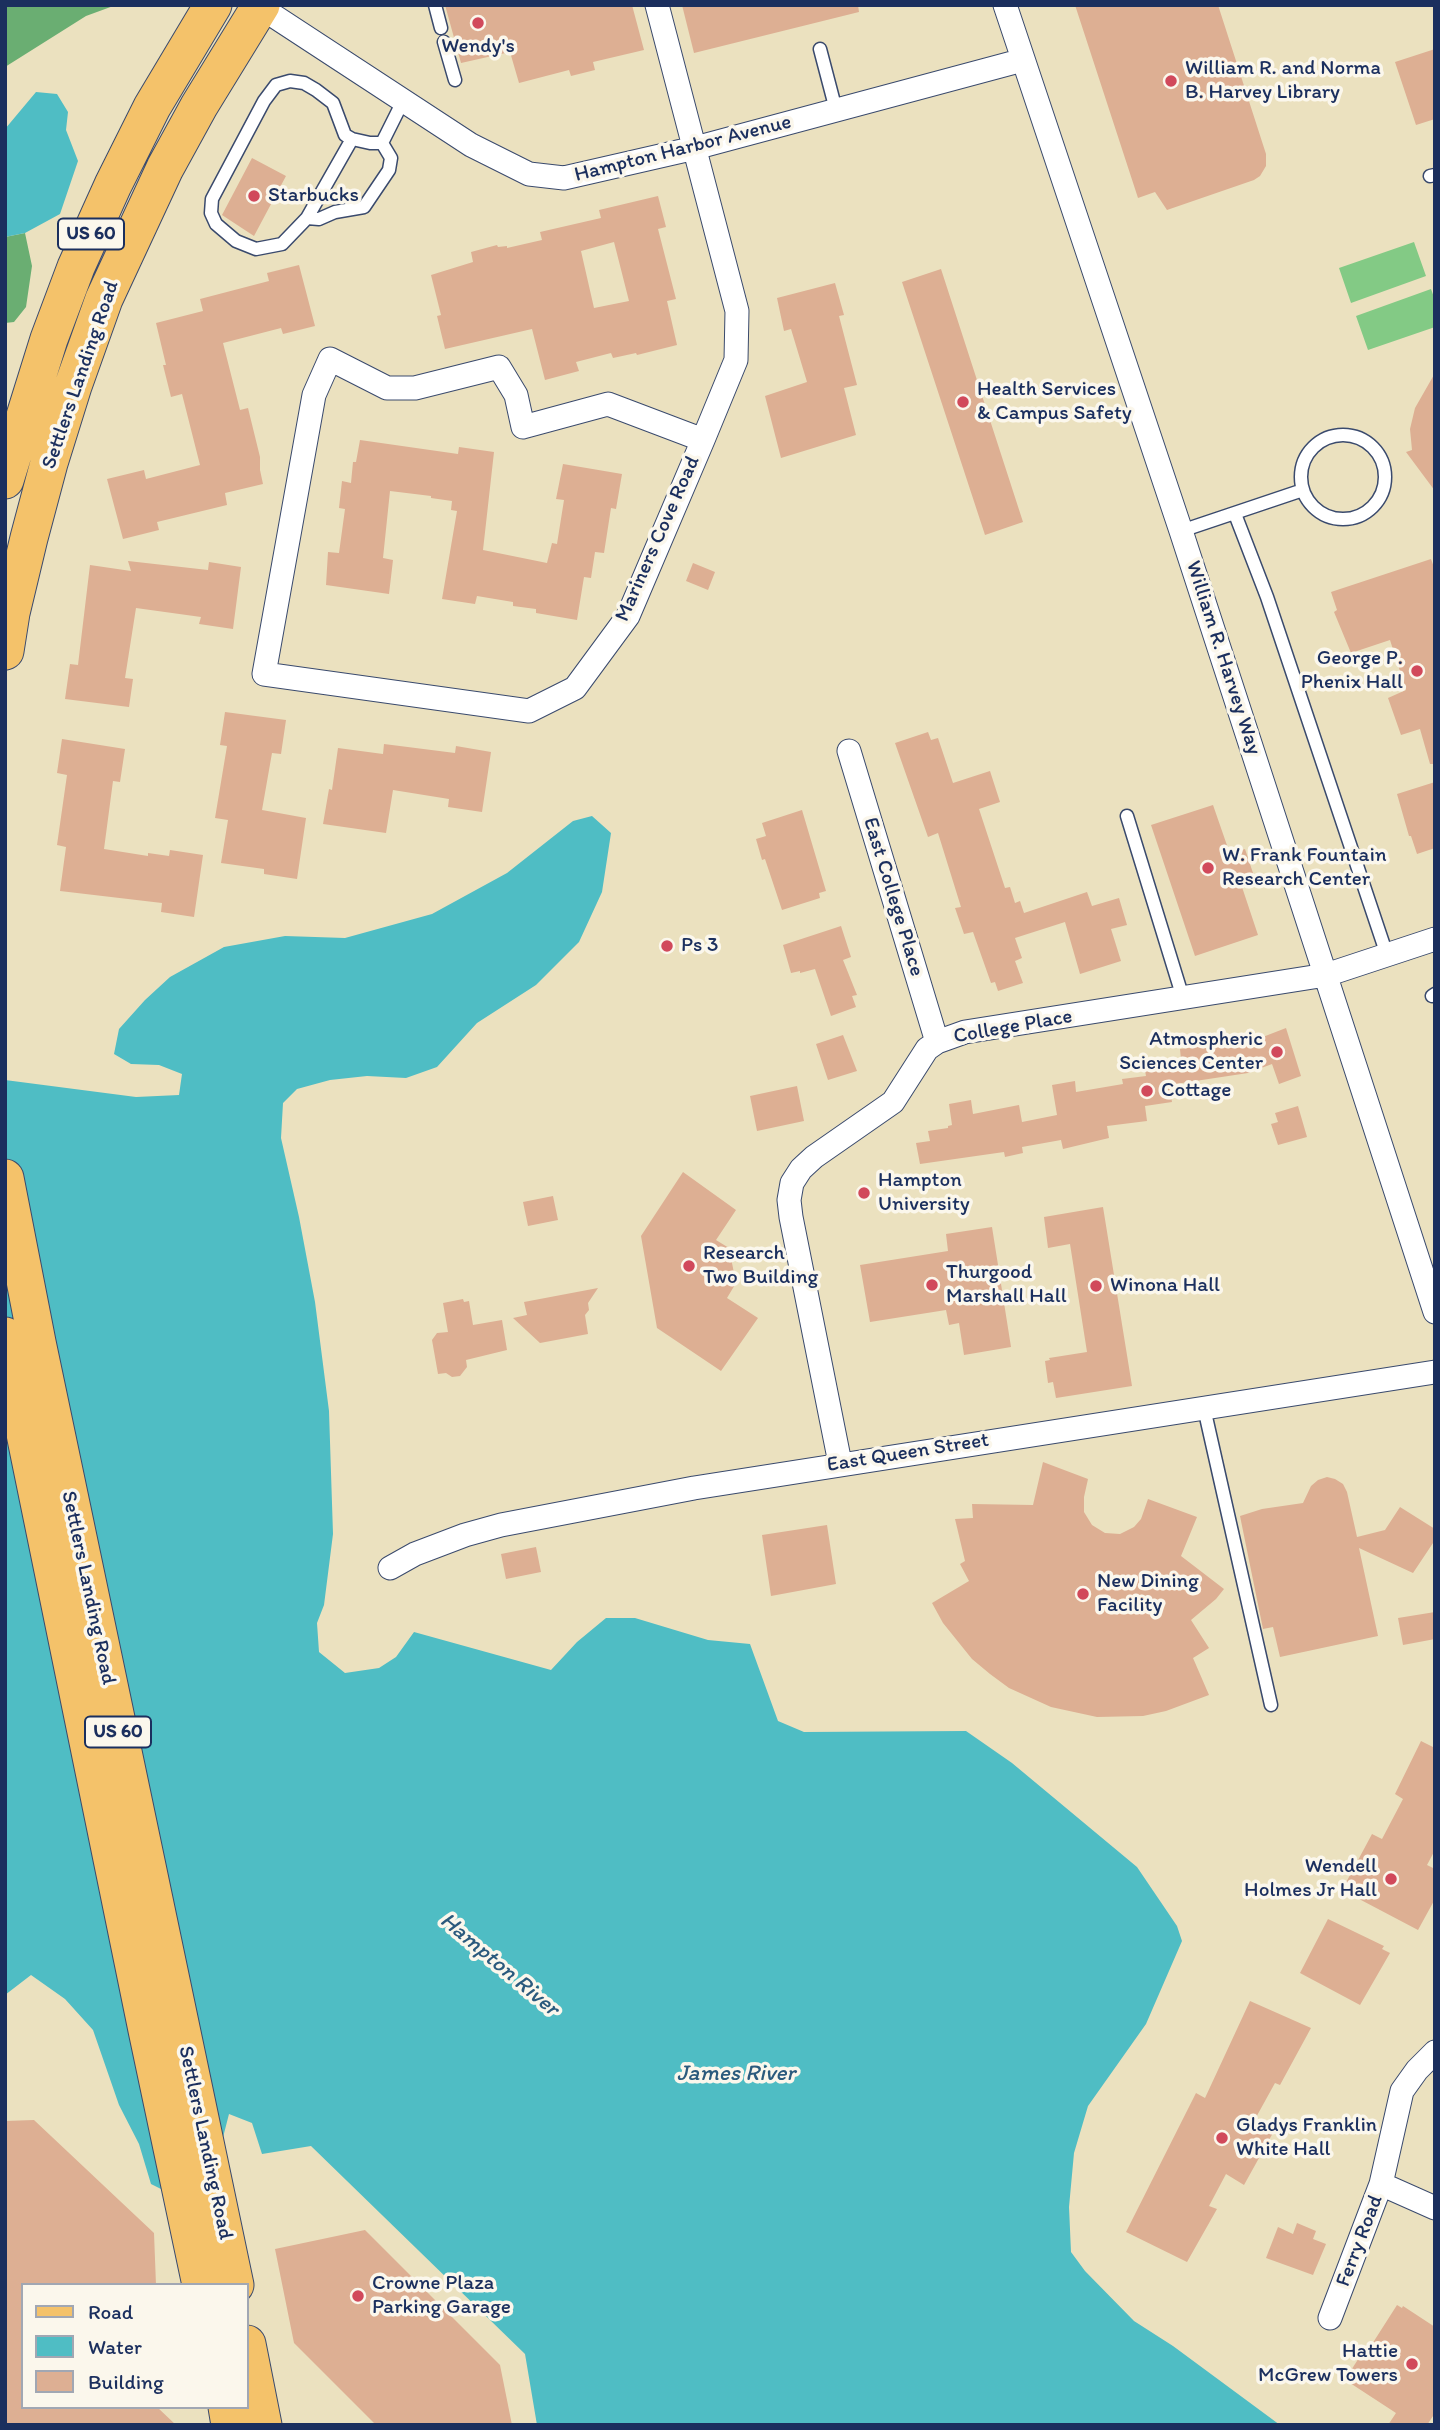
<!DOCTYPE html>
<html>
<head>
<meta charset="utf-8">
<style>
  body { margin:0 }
  #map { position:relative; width:1440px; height:2430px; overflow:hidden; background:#ebe1bf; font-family:Itim,sans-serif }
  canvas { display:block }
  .frame { position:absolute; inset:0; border:7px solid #1b2f5e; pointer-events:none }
  .legend { position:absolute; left:21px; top:2283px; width:228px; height:126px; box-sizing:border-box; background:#fbf7ec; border:2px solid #a1a7b3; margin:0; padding:9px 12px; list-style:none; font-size:21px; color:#1b2f5e }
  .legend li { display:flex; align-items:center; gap:14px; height:35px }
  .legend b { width:35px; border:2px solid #a1a7b3 }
</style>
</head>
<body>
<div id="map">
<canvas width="1440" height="2430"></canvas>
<div class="frame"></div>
<ul class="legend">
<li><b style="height:9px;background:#f4c26a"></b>Road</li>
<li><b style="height:19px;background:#4fbdc4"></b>Water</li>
<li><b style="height:19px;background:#ddaf93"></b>Building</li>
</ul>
</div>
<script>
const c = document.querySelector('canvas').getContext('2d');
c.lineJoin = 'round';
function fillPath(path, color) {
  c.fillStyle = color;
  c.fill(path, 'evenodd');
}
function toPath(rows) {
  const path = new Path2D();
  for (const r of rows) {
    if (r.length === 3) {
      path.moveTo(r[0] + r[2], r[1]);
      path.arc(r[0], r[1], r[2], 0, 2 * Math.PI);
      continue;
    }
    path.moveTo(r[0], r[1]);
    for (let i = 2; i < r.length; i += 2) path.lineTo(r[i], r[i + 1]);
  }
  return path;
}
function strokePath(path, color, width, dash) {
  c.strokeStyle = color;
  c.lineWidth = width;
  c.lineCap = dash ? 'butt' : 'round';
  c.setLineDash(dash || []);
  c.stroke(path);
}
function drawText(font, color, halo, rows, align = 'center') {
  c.font = font + ' Itim,sans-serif';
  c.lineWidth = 7;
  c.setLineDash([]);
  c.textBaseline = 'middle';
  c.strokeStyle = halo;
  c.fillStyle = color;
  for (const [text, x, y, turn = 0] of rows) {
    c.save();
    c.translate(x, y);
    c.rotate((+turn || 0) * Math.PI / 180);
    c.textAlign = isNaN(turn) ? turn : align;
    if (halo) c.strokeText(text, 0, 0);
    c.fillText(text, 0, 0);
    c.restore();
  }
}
fillPath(toPath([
  [1414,242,1426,276,1351,303,1339,268],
  [1431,289,1435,300,1435,327,1368,350,1356,316]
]), '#83ca85');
fillPath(toPath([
  [5,5,116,5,86,16,5,67],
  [25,233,32,266,26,307,14,322,5,323,5,237]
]), '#6aae72');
fillPath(toPath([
  [36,92,57,94,68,112,66,130,78,161,60,214,25,233,5,237,5,129],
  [592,816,611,833,602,892,579,942,536,985,477,1023,437,1067,406,1078,367,1076,330,1080,297,1089,283,1103,281,1138,299,1217,315,1302,329,1411,333,1534,324,1605,317,1623,319,1652,345,1673,379,1668,396,1657,414,1632,551,1670,577,1642,606,1618,635,1618,708,1640,750,1644,778,1721,804,1732,966,1731,1012,1763,1137,1867,1177,1926,1182,1941,1146,2024,1088,2106,1074,2153,1069,2207,1071,2252,1085,2271,1134,2321,1173,2346,1280,2425,537,2425,525,2354,311,2146,262,2154,252,2123,229,2114,219,2153,171,2194,151,2184,139,2144,119,2105,93,2030,65,1999,31,1975,5,1995,5,1080,136,1097,179,1095,182,1074,159,1065,131,1064,114,1054,119,1029,145,1000,170,977,224,947,285,936,345,938,432,914,507,873,573,821]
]), '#4fbdc4');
fillPath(toPath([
  [445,5,632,5,644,50,593,62,595,70,571,76,569,70,519,83,510,52,461,63],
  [682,5,858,5,859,12,694,53],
  [1075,5,1218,5,1266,154,1266,166,1260,176,1254,180,1167,210,1155,192,1138,198],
  [1435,49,1435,119,1416,125,1395,62],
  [252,158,286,176,254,236,222,215],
  [658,196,666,227,658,229,676,299,667,301,677,345,637,355,636,353,613,358,611,353,576,362,579,371,545,380,532,329,445,349,437,316,441,315,431,275,473,262,471,252,497,245,498,247,507,246,507,248,542,240,540,232,601,218,599,210],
  [614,242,629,301,594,308,581,251],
  [299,265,315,326,283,334,281,328,223,343,240,410,248,408,260,457,260,470,263,484,225,493,227,505,157,522,159,530,123,539,107,479,144,470,146,479,200,465,182,394,171,397,163,365,166,365,156,323,203,311,200,299,269,281,267,273],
  [941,269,1023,522,985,535,902,282],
  [835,283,844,315,839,316,857,385,844,388,856,435,781,458,765,396,807,382,791,329,784,331,777,298],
  [1435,373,1435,491,1406,452,1412,450,1410,429,1415,408],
  [360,440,458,454,459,447,494,452,483,550,547,563,552,543,557,544,564,500,556,499,563,464,622,474,616,509,611,508,604,553,595,552,591,578,584,577,577,620,536,613,536,609,513,606,513,602,477,596,475,604,442,599,457,511,451,510,452,501,431,498,431,496,390,491,383,558,393,560,389,594,326,585,328,552,339,553,345,509,339,508,342,481,351,483,353,462,356,462],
  [1431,559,1435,570,1435,764,1430,764,1420,729,1401,735,1388,698,1406,690,1390,640,1351,653,1334,612,1337,610,1331,592],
  [128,561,208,570,209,562,241,567,233,629,199,624,201,617,136,608,125,678,133,679,129,707,65,699,70,664,78,665,90,565,131,571],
  [693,563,715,572,708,590,686,581],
  [225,712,286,720,281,754,272,753,262,810,306,818,297,879,264,874,264,869,221,863,228,820,215,818,227,746,220,745],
  [928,732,931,740,938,738,953,783,990,771,1000,802,979,809,1005,888,1010,887,1015,903,1020,901,1024,913,1087,892,1092,906,1119,898,1127,925,1111,929,1121,961,1080,974,1065,922,1015,938,1022,958,1015,961,1023,983,998,991,995,982,991,983,973,932,964,934,955,908,961,907,938,833,928,837,895,743],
  [62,739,125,749,120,782,113,781,104,849,148,856,148,853,169,856,170,850,203,855,194,917,161,912,162,903,60,891,66,847,57,845,67,775,57,773],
  [384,744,455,753,456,746,491,752,482,812,448,807,449,799,393,790,386,833,323,824,329,789,332,790,338,748,383,754],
  [1435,782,1435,848,1417,854,1411,836,1409,836,1397,794],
  [1213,805,1230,854,1245,849,1256,882,1242,887,1258,935,1195,956,1151,825],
  [802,810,826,891,819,893,820,898,782,910,765,859,762,860,756,839,766,836,762,823],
  [841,926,851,957,843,960,857,995,852,996,856,1007,831,1016,815,969,800,973,800,971,791,973,783,945],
  [1286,1028,1301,1076,1279,1084,1272,1064,1248,1073,1169,1085,1172,1102,1145,1106,1147,1121,1107,1126,1109,1138,1063,1149,1061,1140,1022,1147,1023,1153,1005,1157,1004,1152,920,1164,916,1143,930,1141,928,1131,948,1128,948,1126,952,1125,949,1104,971,1100,973,1114,1019,1105,1022,1122,1057,1115,1052,1085,1075,1081,1076,1092,1123,1084,1122,1079,1146,1076,1144,1065,1181,1060,1180,1049,1236,1040,1237,1047],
  [843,1035,857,1071,828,1080,816,1044],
  [797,1086,804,1121,757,1131,750,1096],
  [1298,1106,1307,1137,1278,1145,1271,1124,1278,1122,1275,1113],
  [683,1172,736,1210,716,1240,729,1248,736,1283,727,1298,758,1318,721,1371,657,1328,641,1236],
  [553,1196,558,1220,528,1226,523,1202],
  [1103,1207,1132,1386,1056,1398,1053,1382,1048,1383,1045,1361,1050,1360,1049,1358,1087,1352,1070,1244,1048,1248,1044,1217],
  [992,1227,1011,1347,964,1355,959,1323,949,1325,946,1310,870,1322,860,1265,948,1251,946,1234],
  [598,1288,588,1303,589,1310,585,1315,588,1334,540,1343,513,1318,527,1315,524,1302],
  [463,1299,464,1302,469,1301,473,1325,502,1320,507,1350,466,1360,467,1367,460,1376,452,1377,446,1373,438,1374,432,1340,437,1333,448,1332,443,1303],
  [1043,1462,1088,1479,1084,1497,1084,1512,1092,1525,1105,1533,1120,1534,1134,1527,1141,1519,1148,1499,1197,1517,1181,1556,1224,1589,1216,1599,1191,1620,1209,1648,1193,1658,1209,1695,1166,1711,1143,1716,1097,1717,1051,1707,1009,1688,990,1674,972,1659,943,1623,932,1603,969,1581,960,1564,965,1561,955,1519,973,1518,972,1504,1033,1505],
  [1327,1477,1335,1479,1343,1484,1347,1492,1357,1537,1385,1530,1400,1507,1435,1529,1435,1540,1413,1573,1359,1548,1378,1636,1280,1657,1273,1627,1263,1629,1240,1516,1262,1509,1303,1503,1311,1486,1318,1480],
  [827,1525,836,1584,771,1596,762,1535],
  [536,1547,541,1572,506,1579,501,1554],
  [1435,1612,1435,1639,1403,1645,1398,1618],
  [1421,1741,1435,1748,1435,1850,1427,1865,1435,1869,1435,1899,1418,1930,1342,1890,1372,1834,1382,1839,1403,1799,1395,1794],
  [1328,1919,1384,1946,1382,1949,1390,1953,1360,2005,1300,1973],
  [1250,2001,1311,2028,1280,2085,1275,2083,1254,2121,1274,2131,1244,2185,1226,2174,1209,2206,1217,2209,1187,2262,1126,2232,1196,2093,1205,2098],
  [34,2120,154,2233,156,2285,23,2285,23,2407,157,2407,176,2425,5,2425,5,2121],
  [1297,2223,1316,2231,1313,2239,1326,2244,1313,2275,1266,2258,1278,2227,1293,2234],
  [365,2230,500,2365,512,2425,376,2425,294,2343,275,2249],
  [1397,2305,1402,2308,1403,2306,1435,2327,1435,2413,1427,2425,1388,2425,1396,2413,1350,2383,1353,2379,1348,2375,1364,2350,1367,2352]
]), '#ddaf93');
const lane = toPath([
  [435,5,441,28],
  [444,42,455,80],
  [820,49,836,110],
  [352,139,307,218,282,244,256,249,236,241,216,224,211,213,212,199,264,101,276,85,290,81,304,83,316,90,333,103,345,135,352,139,370,143,382,143,403,101],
  [1430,176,1435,175],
  [307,218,319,219,335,212,364,207,389,170,391,158,382,143],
  [1343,477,42],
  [1235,514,1267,597,1387,955],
  [1181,531,1303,490],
  [1127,816,1183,998],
  [1432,996,1435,994],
  [1204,1408,1271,1705]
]);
const street = toPath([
  [257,5,471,145,529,174,564,178,695,148,1023,60],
  [657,5,737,311,736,360,703,440,628,616,575,688,529,711,264,674,314,395,330,359,387,388,415,388,499,367,516,395,523,427,608,404,703,440],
  [1005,5,1181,531,1435,1312],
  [849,751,937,1042],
  [840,1463,791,1217,789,1200,792,1183,801,1169,814,1157,893,1102,927,1049,937,1042,965,1032,1326,975,1435,939],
  [390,1568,415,1554,465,1535,501,1525,694,1488,1435,1372],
  [1381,2184,1435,2208],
  [1330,2318,1381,2184,1402,2091,1417,2070,1435,2052]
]);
const primary = toPath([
  [5,480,49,339,76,267,113,185,152,107,213,5],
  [5,651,11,613,29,538,49,463,73,386,104,299,165,168,199,106,261,5],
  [5,1178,37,1342,235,2285],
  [5,1336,147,2030,201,2285],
  [247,2344,263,2425],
  [227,2407,230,2425]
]);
strokePath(lane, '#3a4a6d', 15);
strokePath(street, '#3a4a6d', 25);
strokePath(primary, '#3a4a6d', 39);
strokePath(lane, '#fff', 12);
strokePath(street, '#fff', 23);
strokePath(primary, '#f4c26a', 37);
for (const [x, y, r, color] of [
  [478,23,7,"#d1495b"],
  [1171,81,7,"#d1495b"],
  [254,196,7,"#d1495b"],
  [963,402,7,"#d1495b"],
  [1417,671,7,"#d1495b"],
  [1208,868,7,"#d1495b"],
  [667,946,7,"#d1495b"],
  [1277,1052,7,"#d1495b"],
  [1147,1091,7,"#d1495b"],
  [864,1193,7,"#d1495b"],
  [689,1266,7,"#d1495b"],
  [932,1285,7,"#d1495b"],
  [1096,1286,7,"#d1495b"],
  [1083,1594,7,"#d1495b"],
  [1391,1879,7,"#d1495b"],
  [1222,2138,7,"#d1495b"],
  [358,2296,7,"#d1495b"],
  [1412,2364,7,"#d1495b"]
]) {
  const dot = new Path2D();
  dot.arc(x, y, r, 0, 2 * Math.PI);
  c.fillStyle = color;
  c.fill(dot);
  strokePath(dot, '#fbf7ec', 2.5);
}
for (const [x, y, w] of [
  [91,234,66],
  [118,1732,66]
]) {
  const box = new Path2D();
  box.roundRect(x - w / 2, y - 15.5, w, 31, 5);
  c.fillStyle = '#fbf7ec';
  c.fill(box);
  strokePath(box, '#1b2f5e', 2);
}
drawText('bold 19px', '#1b2f5e', null, [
  ["US 60",91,234],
  ["US 60",118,1732]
]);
drawText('21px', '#1b2f5e', '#fbf7ec', [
  ["Wendy's",478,47,"center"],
  ["William R. and Norma",1185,69],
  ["B. Harvey Library",1185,93],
  ["Starbucks",268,196],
  ["Health Services",977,390],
  ["& Campus Safety",977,414],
  ["George P.",1403,659,"right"],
  ["Phenix Hall",1403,683,"right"],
  ["W. Frank Fountain",1222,856],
  ["Research Center",1222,880],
  ["Ps 3",681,946],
  ["Atmospheric",1263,1040,"right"],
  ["Sciences Center",1263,1064,"right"],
  ["Cottage",1161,1091],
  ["Hampton",878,1181],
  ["University",878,1205],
  ["Research",703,1254],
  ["Two Building",703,1278],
  ["Thurgood",946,1273],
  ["Marshall Hall",946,1297],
  ["Winona Hall",1110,1286],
  ["New Dining",1097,1582],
  ["Facility",1097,1606],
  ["Wendell",1377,1867,"right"],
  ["Holmes Jr Hall",1377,1891,"right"],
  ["Gladys Franklin",1236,2126],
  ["White Hall",1236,2150],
  ["Crowne Plaza",372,2284],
  ["Parking Garage",372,2308],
  ["Hattie",1398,2352,"right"],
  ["McGrew Towers",1398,2376,"right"]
], 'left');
drawText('21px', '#1b2f5e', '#fbf7ec', [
  ["Hampton Harbor Avenue",683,149,-14],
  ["Settlers Landing Road",81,375,-71],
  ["Mariners Cove Road",658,539,-66],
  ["William R. Harvey Way",1223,658,72],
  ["East College Place",893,897,73],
  ["College Place",1013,1027,-10],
  ["East Queen Street",908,1453,-9],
  ["Settlers Landing Road",88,1588,78],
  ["Settlers Landing Road",205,2143,78],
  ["Ferry Road",1360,2241,-69]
]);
drawText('italic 23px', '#2b5a7d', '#fbf7ec', [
  ["Hampton River",499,1965,40],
  ["James River",736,2074]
]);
</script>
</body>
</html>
